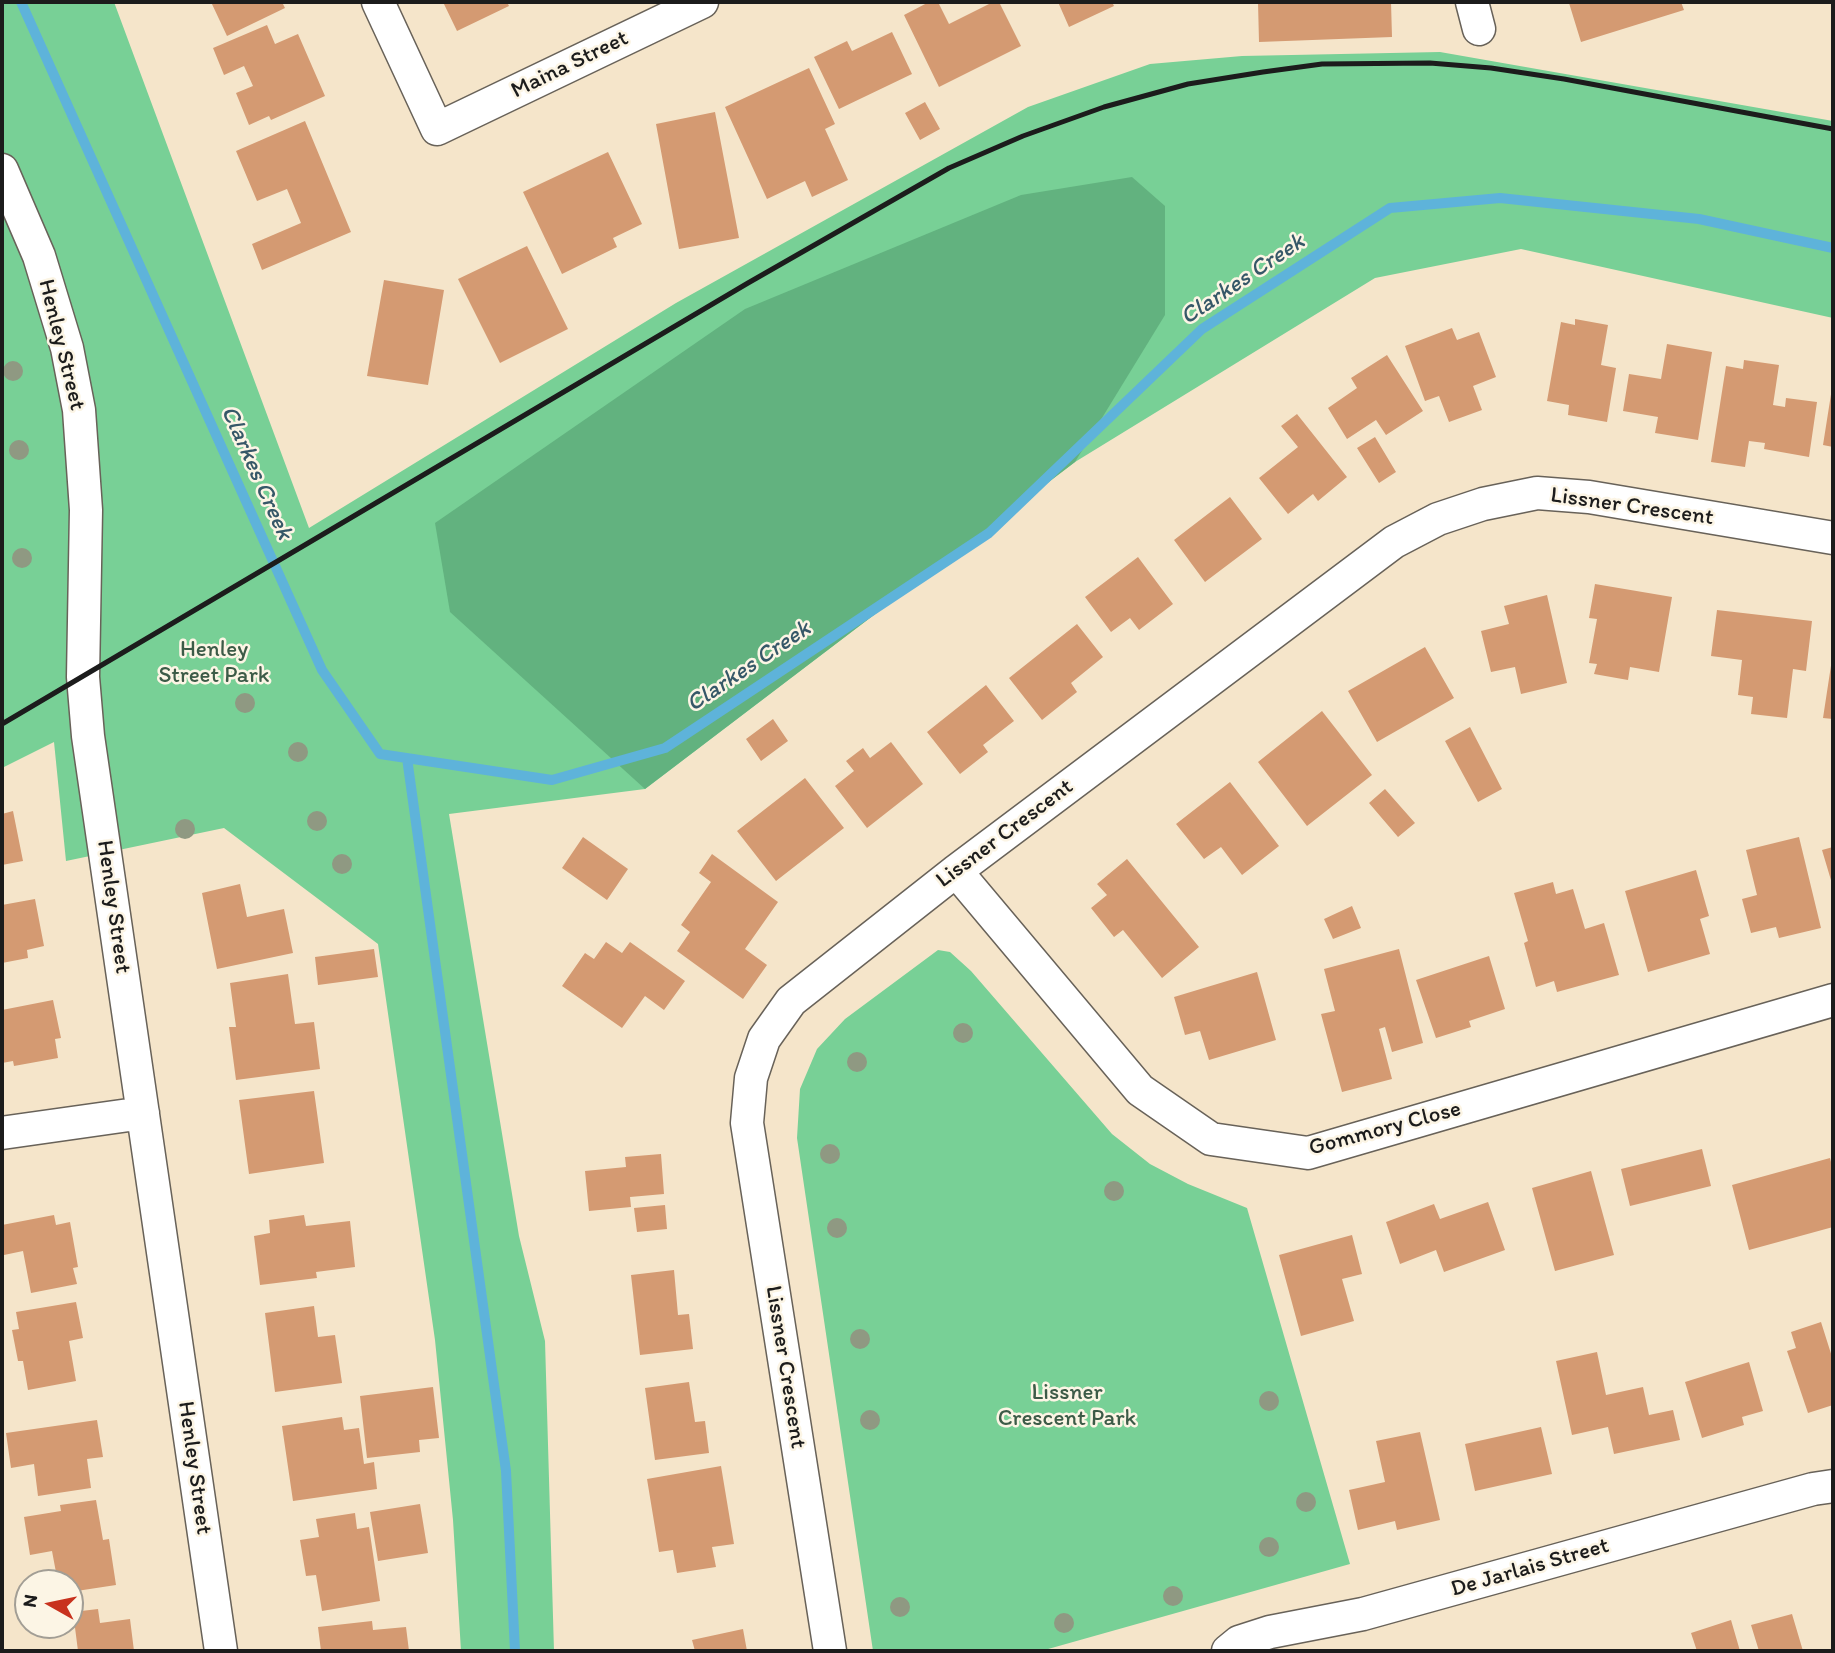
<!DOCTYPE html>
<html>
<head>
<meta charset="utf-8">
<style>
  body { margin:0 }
  #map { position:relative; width:1835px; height:1653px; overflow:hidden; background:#f5e5ca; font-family:Itim,sans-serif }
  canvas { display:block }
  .frame { position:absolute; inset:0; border:4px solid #1c1c1c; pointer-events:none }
  .north { position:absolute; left:14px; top:1569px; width:70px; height:70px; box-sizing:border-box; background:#fcf5e5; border:2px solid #a29e95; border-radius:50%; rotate:279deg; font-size:19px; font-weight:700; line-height:28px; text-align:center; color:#1c1c1c }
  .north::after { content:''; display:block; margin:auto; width:24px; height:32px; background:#c8321e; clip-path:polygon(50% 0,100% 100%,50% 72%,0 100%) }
</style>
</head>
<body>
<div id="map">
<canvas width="1835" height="1653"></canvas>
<div class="frame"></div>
<div class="north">N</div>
</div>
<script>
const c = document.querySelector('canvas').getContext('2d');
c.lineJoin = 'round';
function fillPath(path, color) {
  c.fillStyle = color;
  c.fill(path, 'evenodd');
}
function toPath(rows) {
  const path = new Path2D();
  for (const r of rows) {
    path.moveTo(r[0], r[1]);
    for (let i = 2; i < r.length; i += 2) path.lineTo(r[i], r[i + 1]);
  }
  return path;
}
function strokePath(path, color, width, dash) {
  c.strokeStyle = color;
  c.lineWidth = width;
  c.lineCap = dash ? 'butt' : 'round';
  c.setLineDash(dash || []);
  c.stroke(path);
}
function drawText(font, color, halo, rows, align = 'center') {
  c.font = font + ' Itim,sans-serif';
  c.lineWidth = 5;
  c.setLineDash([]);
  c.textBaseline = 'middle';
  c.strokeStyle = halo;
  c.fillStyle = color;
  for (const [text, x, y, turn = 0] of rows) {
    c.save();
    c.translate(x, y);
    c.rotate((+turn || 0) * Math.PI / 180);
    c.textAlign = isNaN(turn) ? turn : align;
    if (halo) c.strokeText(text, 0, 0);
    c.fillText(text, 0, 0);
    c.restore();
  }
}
fillPath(toPath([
  [2,2,114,2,309,528,676,303,1028,107,1150,64,1242,56,1440,52,1833,121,1833,318,1521,249,1375,278,1075,462,645,789,449,814,519,1236,545,1341,554,1651,461,1651,453,1520,435,1340,378,944,224,828,66,861,54,742,2,768],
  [938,950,950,952,971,971,1112,1134,1150,1164,1188,1184,1247,1208,1350,1564,1041,1651,873,1651,797,1138,800,1089,817,1049,845,1019]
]), '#78d096');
fillPath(toPath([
  [1132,177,1165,206,1165,315,1075,462,645,789,450,612,435,523,745,309,1021,195]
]), '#62b27f');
strokePath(toPath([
  [21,2,322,670,380,754,552,780,665,748,989,533,1202,329,1390,208,1500,198,1699,219,1833,248],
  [407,758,506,1471,515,1651]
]), '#5eb3da', 10);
fillPath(toPath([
  [211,2,282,2,285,8,227,36],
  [443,2,507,2,509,6,457,31],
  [929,2,938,2,949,24,993,2,999,2,1021,46,939,87,904,15],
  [1058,2,1112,2,1114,6,1069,27],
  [1258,2,1391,2,1392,37,1259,42],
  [1572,2,1681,2,1684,10,1581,42,1569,3],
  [267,25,275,44,298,34,325,96,271,120,269,116,249,125,236,93,253,86,244,66,224,75,213,48],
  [892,32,912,74,839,109,814,57,847,41,852,51],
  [809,68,835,124,825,129,848,180,812,197,805,181,767,199,725,107],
  [925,102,940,129,920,140,905,113],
  [715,112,739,238,679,249,656,124],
  [305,121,351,232,262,270,252,244,301,223,287,189,257,201,236,151],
  [608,152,642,224,613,238,617,247,562,274,523,192],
  [527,246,568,329,500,363,458,279],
  [384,280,444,290,428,385,367,376],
  [1575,319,1608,325,1601,365,1616,368,1607,422,1568,415,1569,405,1547,401,1561,322,1575,325],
  [1452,328,1457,340,1479,332,1496,377,1473,386,1482,410,1449,422,1439,396,1425,401,1405,346],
  [1667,344,1712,352,1698,440,1655,433,1658,417,1623,411,1629,374,1661,379],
  [1387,355,1423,411,1386,435,1376,420,1347,439,1328,408,1357,388,1351,378],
  [1744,360,1779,365,1773,405,1785,407,1786,398,1817,402,1809,457,1764,449,1765,443,1749,441,1745,467,1711,462,1726,366,1743,369],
  [1832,388,1833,388,1833,447,1823,445],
  [1297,414,1347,477,1318,501,1313,494,1288,514,1259,478,1298,447,1281,426],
  [1375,437,1396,472,1379,483,1357,448],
  [1230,497,1262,539,1205,582,1174,540],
  [1138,557,1173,604,1139,630,1130,618,1111,632,1085,597],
  [1595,584,1672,597,1659,672,1630,667,1628,680,1594,674,1597,664,1589,663,1597,619,1589,618],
  [1547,595,1567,683,1521,694,1515,667,1491,672,1481,631,1509,624,1504,606],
  [1717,610,1812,621,1806,671,1793,669,1787,718,1751,714,1753,697,1738,695,1742,660,1711,656],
  [1077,624,1103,657,1071,683,1077,692,1042,720,1009,678],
  [1425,647,1454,698,1377,742,1348,691],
  [1832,659,1833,660,1833,719,1823,718],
  [986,685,1014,721,983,745,988,752,960,774,927,732],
  [1322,711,1372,775,1307,826,1258,762],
  [773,719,788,741,761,761,746,739],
  [1470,727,1502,789,1478,802,1445,741],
  [891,742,923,784,867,828,835,786,854,771,846,761,863,748,870,758],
  [805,778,844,828,776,881,737,831],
  [1230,782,1279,846,1242,875,1221,847,1204,859,1176,824],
  [1385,789,1415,823,1398,837,1369,803],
  [13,811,23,861,2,865,2,814],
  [583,837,628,869,607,900,562,868],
  [1799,837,1821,928,1779,938,1776,927,1751,933,1742,899,1757,895,1746,850],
  [1833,847,1833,887,1822,850],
  [712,854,778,902,745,949,767,965,743,999,677,951,690,932,681,925,711,882,699,873],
  [1127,859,1199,947,1162,978,1123,930,1114,937,1091,908,1107,895,1097,884],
  [1696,870,1709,916,1700,919,1710,954,1648,972,1625,891],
  [1553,882,1556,894,1573,889,1585,929,1604,923,1619,975,1557,992,1554,981,1536,987,1524,943,1528,941,1514,893],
  [240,884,247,917,284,909,293,953,217,969,202,893],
  [35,899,44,946,27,950,28,958,2,963,2,905],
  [1352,906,1361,928,1333,939,1324,919],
  [606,942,622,953,630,942,685,981,664,1010,645,996,622,1028,562,986,585,953,594,959],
  [374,949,378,977,318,985,315,957],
  [1399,949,1423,1043,1392,1052,1385,1027,1379,1029,1392,1079,1342,1092,1321,1014,1335,1011,1324,969],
  [1489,956,1505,1009,1469,1021,1471,1027,1436,1038,1416,980],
  [1257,972,1276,1040,1209,1060,1200,1031,1185,1035,1174,997],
  [288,974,295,1024,314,1022,320,1069,236,1080,229,1027,236,1027,230,983],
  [53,1000,61,1038,55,1039,58,1058,14,1066,13,1061,2,1063,2,1010],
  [314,1091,324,1163,249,1174,239,1100],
  [1702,1149,1711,1186,1630,1206,1621,1169],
  [661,1154,664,1194,630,1197,631,1207,589,1211,585,1171,626,1167,625,1157],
  [1830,1158,1833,1170,1833,1227,1749,1250,1732,1185],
  [1591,1171,1614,1255,1555,1271,1532,1188],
  [1488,1202,1505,1250,1444,1272,1436,1250,1400,1264,1386,1222,1434,1204,1440,1219],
  [665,1205,667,1229,637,1232,634,1208],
  [54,1215,56,1225,70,1222,78,1267,73,1268,77,1284,31,1293,23,1251,4,1255,2,1225],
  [304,1215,306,1226,350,1221,355,1267,316,1272,317,1278,260,1285,254,1236,270,1233,269,1220],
  [1352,1235,1362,1274,1342,1279,1354,1321,1301,1336,1279,1255],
  [674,1270,678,1315,689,1314,693,1349,640,1355,631,1275],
  [76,1302,83,1338,69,1341,76,1381,28,1390,23,1361,18,1361,12,1330,19,1329,16,1312],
  [314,1306,318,1337,335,1335,342,1383,275,1392,265,1313],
  [1821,1322,1833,1360,1833,1405,1808,1413,1787,1351,1796,1348,1791,1332],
  [1597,1352,1606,1395,1643,1387,1649,1415,1673,1410,1680,1440,1614,1454,1608,1427,1572,1435,1556,1361],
  [1749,1362,1763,1411,1742,1417,1744,1425,1702,1438,1685,1382],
  [689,1382,695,1422,705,1421,709,1453,655,1460,645,1388],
  [433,1387,439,1438,419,1440,420,1452,367,1458,360,1396],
  [342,1417,344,1430,359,1428,364,1464,374,1462,377,1489,293,1501,282,1426],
  [97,1420,103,1457,87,1459,91,1488,38,1496,34,1464,11,1468,6,1433],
  [1541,1427,1552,1474,1475,1491,1465,1444],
  [1420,1432,1440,1520,1397,1530,1395,1521,1358,1530,1349,1490,1385,1482,1376,1441],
  [721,1466,734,1544,712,1547,716,1567,677,1573,673,1550,659,1552,647,1479],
  [96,1500,103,1540,109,1539,116,1585,70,1592,70,1583,58,1583,52,1551,30,1555,24,1517,61,1511,60,1505],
  [420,1504,428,1553,378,1561,370,1512],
  [355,1513,357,1529,369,1527,380,1601,322,1611,316,1575,306,1576,300,1540,319,1537,316,1519],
  [98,1609,100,1623,130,1619,134,1651,78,1651,73,1612],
  [1792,1614,1803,1651,1759,1651,1751,1625],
  [1731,1620,1740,1651,1697,1651,1691,1633],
  [372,1621,373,1630,406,1627,409,1651,321,1651,318,1627],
  [743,1629,747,1651,695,1651,692,1640]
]), '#d49a72');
const street = toPath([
  [378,2,437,129,702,2],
  [1472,2,1479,29],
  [2,170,39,256,67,348,79,410,86,510,83,677,88,736,221,1651],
  [956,871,1140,1090,1211,1139,1308,1153,1833,1000],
  [2,1133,143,1113],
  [830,1651,747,1123,751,1078,764,1039,791,1001,956,871,1394,542,1438,519,1483,504,1537,493,1589,497,1833,538],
  [1228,1651,1239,1642,1270,1632,1363,1614,1813,1489,1833,1486]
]);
strokePath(street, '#686259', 35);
strokePath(street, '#fff', 32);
strokePath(toPath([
  [2,724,748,283,949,168,1023,136,1104,107,1188,84,1263,72,1322,64,1430,63,1491,68,1564,79,1833,129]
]), '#1c1c1c', 5);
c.fillStyle = '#8f9982';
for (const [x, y] of [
  [13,371],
  [19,450],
  [22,558],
  [245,703],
  [298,752],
  [317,821],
  [185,829],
  [342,864],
  [963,1033],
  [857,1062],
  [830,1154],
  [1114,1191],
  [837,1228],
  [860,1339],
  [1269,1401],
  [870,1420],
  [1306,1502],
  [1269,1547],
  [1173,1596],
  [900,1607],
  [1064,1623]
]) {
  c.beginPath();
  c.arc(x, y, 10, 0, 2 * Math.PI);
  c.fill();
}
drawText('23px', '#1c1c1c', '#fcf5e5', [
  ["Maina Street",570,65,-26],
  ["Henley Street",61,345,76],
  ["Lissner Crescent",1632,507,8],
  ["Lissner Crescent",1005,834,-37],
  ["Henley Street",113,907,82],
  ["Gommory Close",1385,1129,-15],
  ["Lissner Crescent",785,1367,81],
  ["Henley Street",194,1468,82],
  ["De Jarlais Street",1530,1568,-16]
]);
drawText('23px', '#3c5b47', '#fcf5e5', [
  ["Henley",214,650],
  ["Street Park",214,676],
  ["Lissner",1067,1393],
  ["Crescent Park",1067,1419]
]);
drawText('italic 24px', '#365868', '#fcf5e5', [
  ["Clarkes Creek",1243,280,-34],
  ["Clarkes Creek",256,473,66],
  ["Clarkes Creek",749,667,-34]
]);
</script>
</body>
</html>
